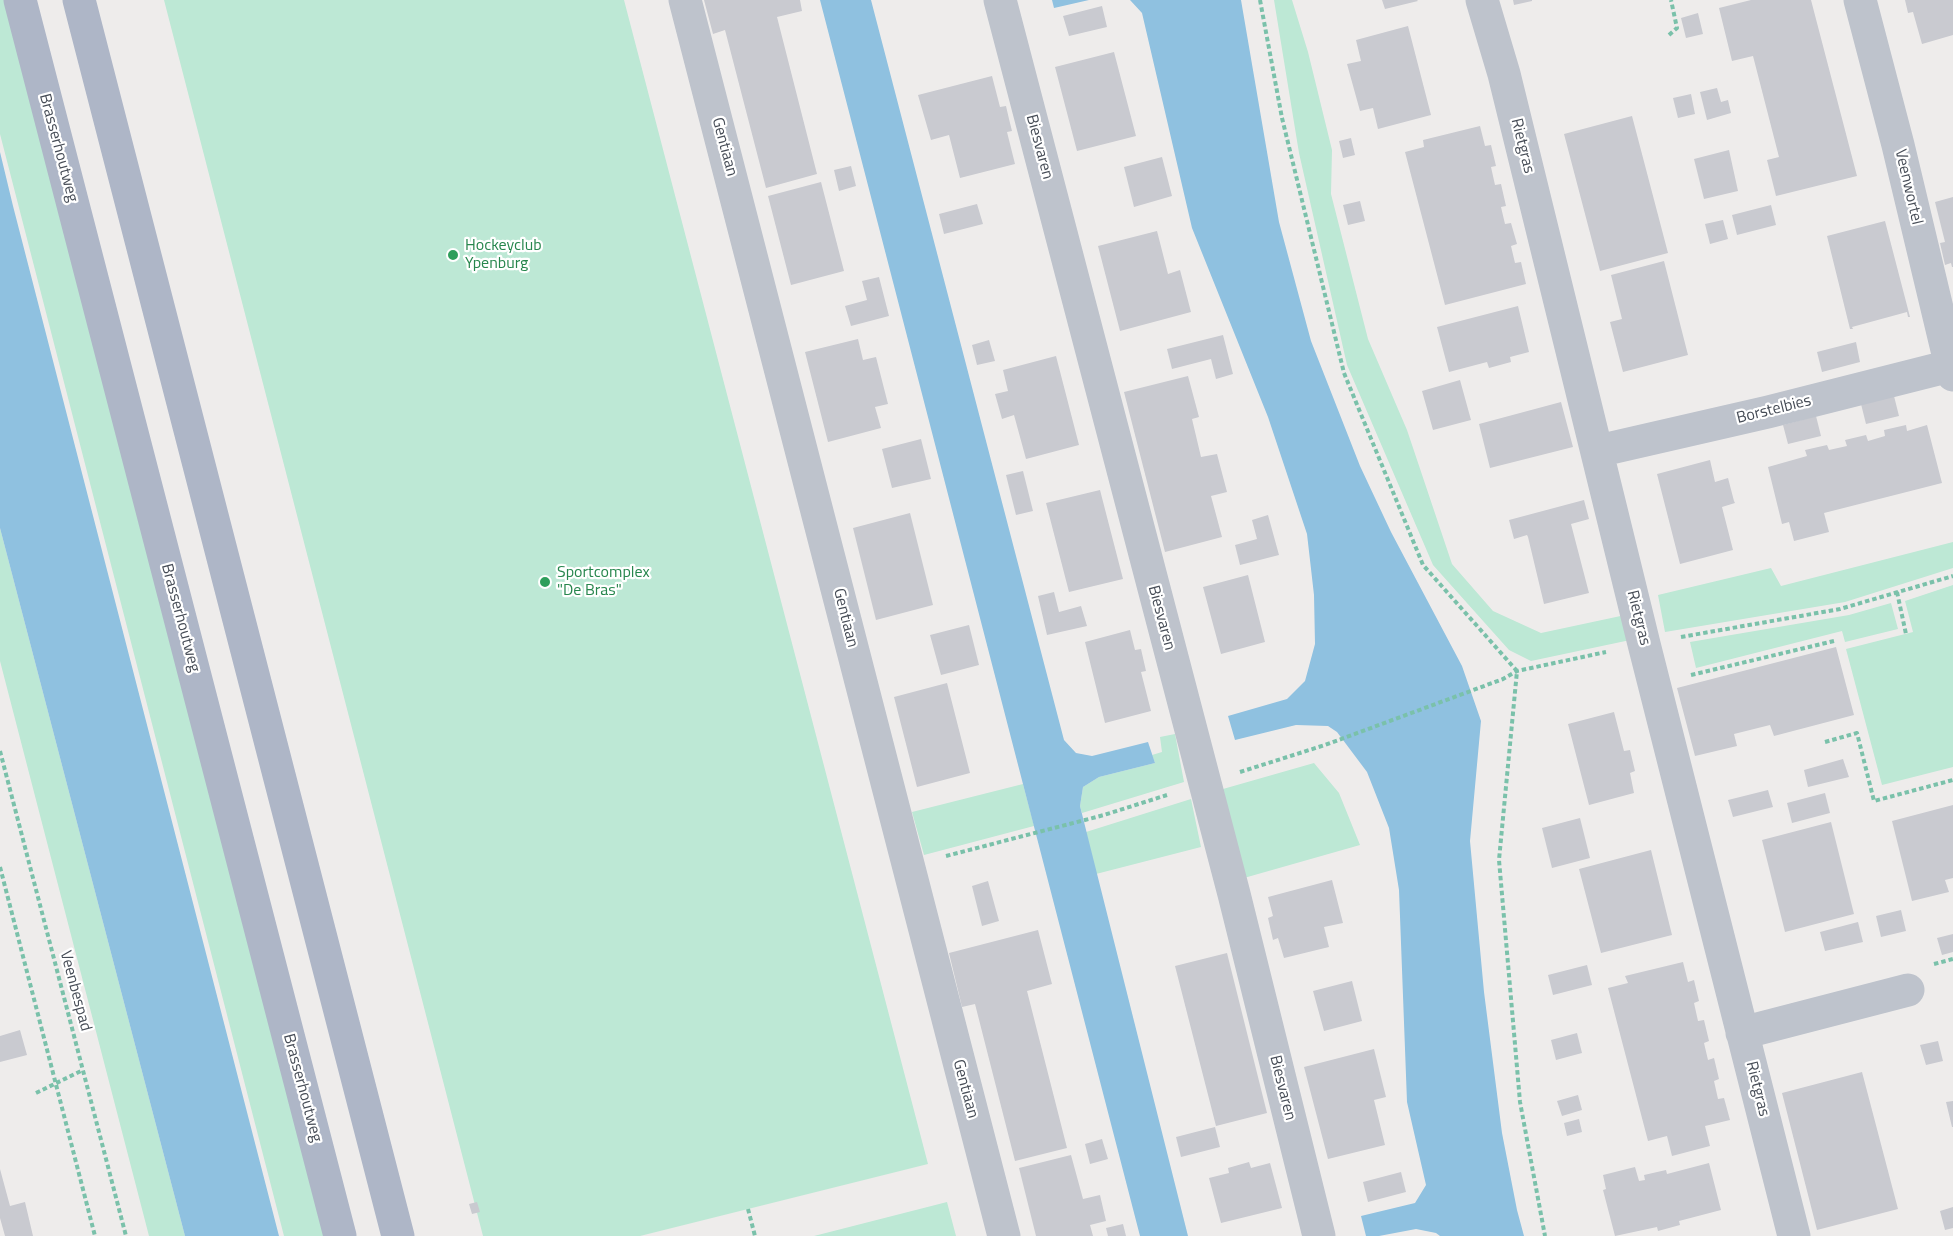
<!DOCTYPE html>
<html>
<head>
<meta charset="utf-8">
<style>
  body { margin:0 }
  canvas { display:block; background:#eeeceb }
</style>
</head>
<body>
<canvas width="1953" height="1236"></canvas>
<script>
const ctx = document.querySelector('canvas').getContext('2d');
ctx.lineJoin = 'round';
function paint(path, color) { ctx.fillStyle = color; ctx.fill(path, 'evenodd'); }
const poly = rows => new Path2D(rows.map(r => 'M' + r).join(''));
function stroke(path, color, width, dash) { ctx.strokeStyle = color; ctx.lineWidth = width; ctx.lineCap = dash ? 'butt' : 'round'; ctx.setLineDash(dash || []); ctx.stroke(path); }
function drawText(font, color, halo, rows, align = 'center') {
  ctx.font = font + ' "Titillium Web",sans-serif'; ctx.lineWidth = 4.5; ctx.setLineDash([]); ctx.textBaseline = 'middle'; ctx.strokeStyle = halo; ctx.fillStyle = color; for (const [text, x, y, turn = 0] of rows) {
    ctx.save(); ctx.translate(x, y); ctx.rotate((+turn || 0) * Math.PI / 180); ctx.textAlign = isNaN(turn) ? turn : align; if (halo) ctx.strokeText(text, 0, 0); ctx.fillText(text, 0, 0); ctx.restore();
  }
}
paint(poly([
  [0,0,9,0,327,1236,284,1236,0,134],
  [164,0,624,0,928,1164,640,1236,483,1236],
  [1274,0,1292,0,1308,52,1332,150,1331,194,1368,339,1407,430,1452,564,1493,611,1541,633,1630,614,1635,639,1531,661,1509,650,1433,565,1347,365,1299,153],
  [0,528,185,1236,149,1236,0,661],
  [1953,542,1953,568,1845,602,1665,632,1658,595,1771,568,1781,586],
  [1953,585,1953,767,1882,785,1846,649,1913,632,1905,601],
  [1891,603,1898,629,1845,642,1842,631,1696,668,1690,642,1849,615],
  [1175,734,1184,782,1082,813,1080,806,1083,787,1099,777,1155,763,1152,755,1162,752,1160,737],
  [1314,763,1339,793,1360,845,1244,878,1223,789],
  [1023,784,1034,826,924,855,912,812],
  [1191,799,1201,847,1096,874,1086,832],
  [947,1202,956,1236,814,1236]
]), '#bde8d5');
paint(poly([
  [820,0,871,0,1064,740,1076,753,1092,756,1148,742,1155,763,1099,777,1083,787,1080,806,1188,1236,1140,1236],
  [1052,0,1089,0,1054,8],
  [1130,0,1241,0,1279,222,1311,341,1360,466,1391,532,1462,666,1481,721,1470,841,1484,992,1502,1133,1517,1210,1524,1236,1440,1236,1436,1233,1416,1229,1379,1236,1366,1236,1361,1216,1415,1203,1426,1185,1407,1102,1399,890,1389,828,1367,772,1337,732,1328,726,1296,725,1235,740,1228,716,1287,699,1305,681,1315,644,1314,595,1307,534,1268,417,1192,228,1142,13],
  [0,152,13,206,279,1236,185,1236,0,528]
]), '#8fc1e0');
paint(poly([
  [704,0,800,0,802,11,777,17,817,174,766,188,725,30,713,34],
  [1382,0,1417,0,1418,1,1385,9],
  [1513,0,1532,0,1532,1,1514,5],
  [1751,0,1811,0,1857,176,1776,196,1767,160,1779,157,1753,56,1732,61,1719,8],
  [1905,0,1953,0,1953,35,1922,44,1913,12,1908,13],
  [1102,6,1107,27,1069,36,1063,16],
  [1698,13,1703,34,1686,38,1681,18],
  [1408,26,1431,115,1378,129,1373,108,1360,111,1347,64,1361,61,1356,40],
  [1114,52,1136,136,1077,151,1055,67],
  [992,76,1000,107,1006,106,1009,119,1012,131,1007,132,1015,164,960,178,949,135,931,140,918,95],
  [1717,88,1721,102,1728,100,1731,113,1707,120,1700,92],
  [1691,94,1695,114,1678,118,1673,98],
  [1632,116,1668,253,1600,271,1564,134],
  [1480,126,1485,146,1491,145,1496,166,1491,167,1495,185,1501,184,1506,206,1501,207,1505,224,1511,223,1517,244,1511,246,1515,263,1521,262,1526,284,1445,305,1405,152,1424,147,1423,140],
  [1351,138,1355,155,1343,158,1339,141],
  [1729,150,1738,191,1704,199,1694,159],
  [1162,157,1172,196,1134,207,1124,167],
  [851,166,856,186,839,191,834,170],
  [821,182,844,271,791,285,768,196],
  [1953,197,1953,267,1952,267,1951,263,1945,265,1940,243,1945,242,1935,202],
  [1360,201,1365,221,1348,225,1343,205],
  [977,204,983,224,944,234,939,214],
  [1771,205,1776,225,1737,235,1732,215],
  [1723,220,1728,239,1710,244,1705,224],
  [1885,221,1910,317,1908,317,1907,312,1852,327,1853,329,1850,329,1827,236],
  [1157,231,1168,274,1180,270,1191,312,1120,331,1098,246],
  [1664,261,1688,355,1623,372,1610,322,1622,319,1611,275],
  [879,277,889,316,851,326,845,306,867,300,862,281],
  [1518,306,1529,352,1510,357,1511,362,1489,368,1487,362,1449,372,1437,327],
  [1223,335,1233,374,1216,379,1211,359,1172,369,1167,349],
  [858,339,863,360,876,357,888,404,875,407,881,428,828,442,805,352],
  [989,340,995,361,977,365,972,345],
  [1856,342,1860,362,1822,372,1817,352],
  [1056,356,1079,445,1026,459,1014,415,1002,419,995,394,1008,391,1003,370],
  [1188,376,1199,417,1192,419,1201,457,1217,454,1227,492,1211,496,1222,537,1165,552,1124,392],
  [1460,380,1471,420,1433,430,1422,391],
  [1894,396,1899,416,1866,424,1861,404],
  [1561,402,1573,447,1490,468,1479,424],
  [1816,416,1821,436,1788,444,1783,425],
  [1906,425,1907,431,1927,425,1942,483,1824,513,1829,532,1794,541,1789,522,1782,524,1768,467,1807,456,1805,450,1827,445,1829,450,1847,446,1845,440,1866,435,1868,441,1885,436,1884,430],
  [921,439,931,479,892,488,882,449],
  [1710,460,1715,482,1728,478,1734,501,1735,503,1722,507,1733,550,1680,564,1657,474],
  [1023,471,1033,511,1016,515,1006,475],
  [1100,490,1123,579,1069,592,1046,503],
  [1584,500,1589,519,1571,524,1589,593,1544,604,1528,537,1527,535,1514,539,1509,520],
  [910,513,933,605,876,620,853,528],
  [1268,515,1279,555,1240,565,1235,545,1257,539,1252,520],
  [1248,575,1265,642,1221,654,1203,587],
  [1054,592,1059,612,1081,606,1087,626,1047,635,1038,596],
  [969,625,979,665,941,675,930,635],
  [1130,630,1135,650,1141,649,1146,671,1141,672,1151,711,1105,723,1085,642],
  [1836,647,1854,715,1774,736,1770,725,1734,734,1737,746,1695,756,1677,688],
  [947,683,970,773,917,787,894,697],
  [1614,712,1624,751,1630,750,1635,771,1630,773,1634,793,1589,805,1568,724],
  [1843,759,1849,777,1808,787,1804,770],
  [1768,790,1773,807,1733,817,1728,800],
  [1825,793,1830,813,1792,823,1787,803],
  [1953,805,1953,878,1945,880,1949,892,1912,901,1892,821],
  [1580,818,1590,858,1552,868,1542,828],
  [1831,822,1854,914,1785,932,1762,840],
  [1651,850,1672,935,1601,953,1579,869],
  [1332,880,1343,923,1324,927,1329,947,1284,958,1278,938,1273,940,1268,918,1273,916,1268,897],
  [988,881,999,921,982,926,972,886],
  [1901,910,1906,931,1881,937,1876,916],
  [1858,922,1863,942,1825,951,1820,932],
  [1038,930,1052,984,1027,991,1067,1148,1015,1161,975,1004,962,1007,949,953],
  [1953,934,1953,952,1942,955,1937,938],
  [1227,953,1267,1113,1216,1126,1175,966],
  [1683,962,1688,982,1694,980,1699,1001,1694,1003,1698,1021,1704,1020,1709,1041,1704,1043,1708,1060,1714,1058,1719,1079,1714,1081,1718,1099,1724,1098,1730,1120,1705,1126,1710,1146,1672,1156,1667,1136,1648,1141,1608,988,1628,983,1625,976],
  [1587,965,1592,985,1553,995,1548,975],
  [1352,981,1362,1021,1324,1031,1313,991],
  [20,1030,27,1055,0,1062,0,1036],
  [1577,1033,1582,1053,1556,1060,1551,1040],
  [1938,1041,1943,1061,1926,1065,1920,1045],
  [1374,1049,1386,1097,1374,1100,1385,1145,1328,1159,1304,1067],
  [1862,1072,1898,1209,1817,1230,1782,1093],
  [1578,1095,1582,1110,1562,1116,1557,1101],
  [1953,1101,1953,1127,1952,1127,1946,1102],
  [1579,1119,1582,1132,1567,1136,1564,1123],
  [1215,1127,1220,1147,1181,1157,1176,1137],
  [1102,1139,1108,1159,1090,1164,1085,1144],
  [1071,1155,1083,1199,1100,1195,1106,1221,1090,1225,1093,1236,1036,1236,1019,1168],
  [1249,1162,1251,1168,1270,1163,1282,1208,1221,1223,1209,1178,1229,1173,1228,1168],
  [1709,1163,1721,1210,1679,1221,1680,1225,1658,1231,1657,1227,1615,1236,1603,1190,1606,1189,1603,1175,1635,1167,1639,1181,1645,1180,1644,1175,1666,1170,1667,1174],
  [0,1169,10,1206,25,1202,33,1236,5,1236,0,1218],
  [1401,1172,1406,1192,1368,1202,1363,1182],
  [477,1202,480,1212,472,1214,469,1204],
  [1953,1207,1953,1228,1945,1230,1940,1211],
  [1123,1224,1126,1236,1108,1236,1106,1228]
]), '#c9cad0');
stroke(poly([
  [1260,0,1282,118,1344,373,1423,565,1517,671,1499,860,1520,1102,1545,1236],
  [1669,35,1677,28,1671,0],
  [1897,592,1906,634],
  [1681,637,1840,609,1953,576],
  [1691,675,1834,641],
  [1825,742,1857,733,1874,801,1953,780],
  [0,751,126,1236],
  [1240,772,1325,745,1503,679,1517,671,1606,652],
  [946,856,1104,815,1167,795],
  [0,867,95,1236],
  [1934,964,1953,959],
  [36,1093,83,1070],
  [748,1209,755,1236]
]), '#7ac1aa', 4, [4.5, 3]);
stroke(poly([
  [685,0,1004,1236],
  [1000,0,1234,894,1319,1236],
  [1482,0,1504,74,1644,644,1794,1236],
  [1860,0,1898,145,1953,375],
  [1598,451,1768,412,1950,366],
  [1742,1033,1908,990]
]), '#bec3cc', 33);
stroke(poly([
  [20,0,340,1236],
  [79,0,398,1236]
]), '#aeb6c7', 33);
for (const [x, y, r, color] of [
  [453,255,6,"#2e9e5b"],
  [545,582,6,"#2e9e5b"]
]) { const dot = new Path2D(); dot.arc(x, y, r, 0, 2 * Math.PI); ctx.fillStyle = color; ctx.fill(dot); stroke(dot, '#fff', 2); }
drawText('16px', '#464c56', '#fff', [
  ["Rietgras",1522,146,76],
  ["Gentiaan",724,147,75],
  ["Biesvaren",1039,147,75],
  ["Brasserhoutweg",58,148,75],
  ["Veenwortel",1908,187,77],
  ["Borstelbies",1774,410,-14],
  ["Brasserhoutweg",180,618,75],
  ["Gentiaan",845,618,76],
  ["Biesvaren",1161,618,75],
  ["Rietgras",1638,618,76],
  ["Veenbespad",75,991,75],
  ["Brasserhoutweg",302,1088,75],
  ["Biesvaren",1282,1088,76],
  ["Gentiaan",965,1089,75],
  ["Rietgras",1757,1089,76]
]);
drawText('16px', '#27864d', '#fff', [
  ["Hockeyclub",465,246],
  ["Ypenburg",465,264],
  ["Sportcomplex",557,573],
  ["\"De Bras\"",557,591]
], 'left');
</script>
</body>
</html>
